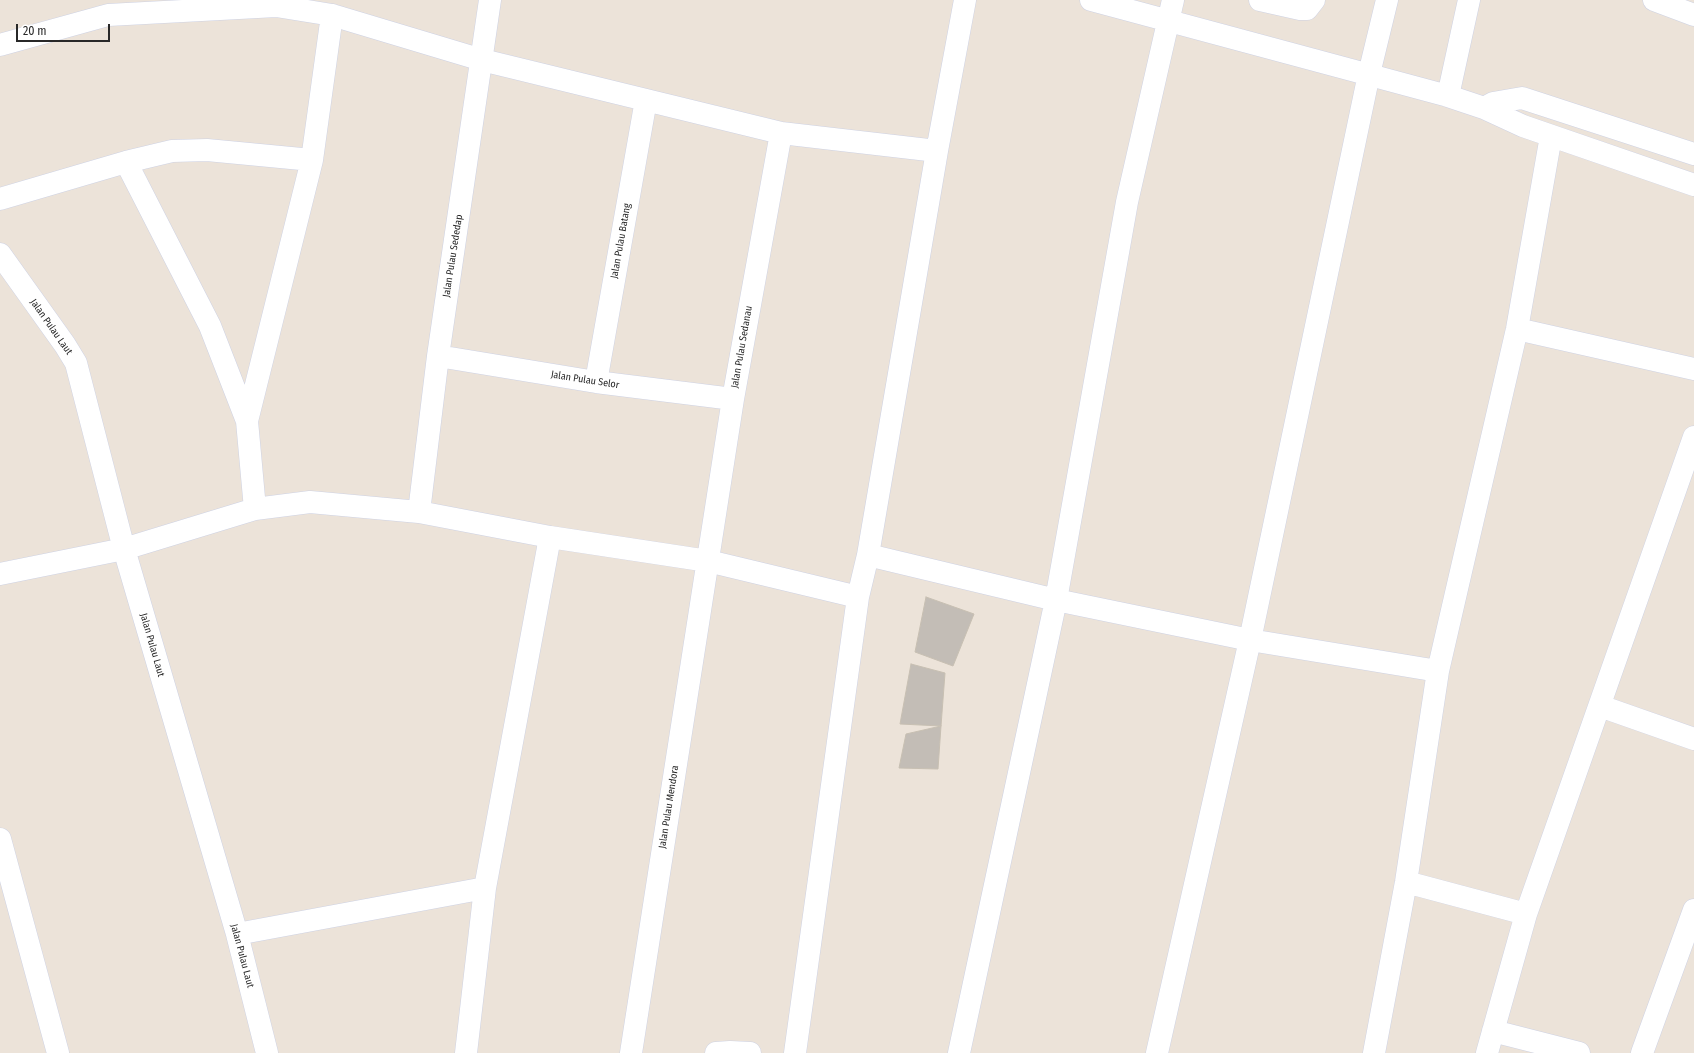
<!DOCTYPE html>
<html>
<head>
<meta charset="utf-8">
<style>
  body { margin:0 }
  #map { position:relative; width:1694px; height:1053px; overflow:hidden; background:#ece3d9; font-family:"Fira Sans Condensed",sans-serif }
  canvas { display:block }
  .scale { position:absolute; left:16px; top:24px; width:94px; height:18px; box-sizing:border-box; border:2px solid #282828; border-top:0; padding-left:5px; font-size:12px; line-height:14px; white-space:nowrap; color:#282828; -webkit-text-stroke:3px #fff; paint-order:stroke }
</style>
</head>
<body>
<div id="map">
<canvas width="1694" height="1053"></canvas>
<div class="scale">20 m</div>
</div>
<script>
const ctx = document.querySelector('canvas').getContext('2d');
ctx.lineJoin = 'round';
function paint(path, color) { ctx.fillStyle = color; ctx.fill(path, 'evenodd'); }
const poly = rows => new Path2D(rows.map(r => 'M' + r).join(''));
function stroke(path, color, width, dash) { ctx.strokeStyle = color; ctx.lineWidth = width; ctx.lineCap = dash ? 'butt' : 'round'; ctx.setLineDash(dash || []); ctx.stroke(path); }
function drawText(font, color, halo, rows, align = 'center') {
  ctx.font = font + ' "Fira Sans Condensed",sans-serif'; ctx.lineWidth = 3; ctx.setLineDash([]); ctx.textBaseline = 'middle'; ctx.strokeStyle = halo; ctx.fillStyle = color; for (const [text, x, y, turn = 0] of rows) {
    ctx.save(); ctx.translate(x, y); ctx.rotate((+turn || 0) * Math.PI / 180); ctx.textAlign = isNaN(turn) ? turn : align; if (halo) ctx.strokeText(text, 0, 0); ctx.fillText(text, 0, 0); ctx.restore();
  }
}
const building = poly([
  [926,597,974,614,953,666,915,652,926,597],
  [911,664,945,673,941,726,900,724,911,664],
  [941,726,938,769,899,768,906,734,941,726]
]);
paint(building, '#c3bdb6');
stroke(building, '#c7bfb2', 1);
const minor = poly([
  [1091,0,1448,96,1484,108,1523,126,1694,185],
  [1260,0,1300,9,1307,9,1314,0],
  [1654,0,1694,15],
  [0,45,108,15,276,6,332,15,482,60,781,133,937,151],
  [1448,96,1469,0],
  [1484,108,1493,103,1522,98,1694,154],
  [126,162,210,326,247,421,255,509],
  [0,199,126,162,172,151,207,150,312,160],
  [0,254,65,345,76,363,124,549,237,934,267,1053],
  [1517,329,1694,369],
  [438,356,596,382,733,399],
  [596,382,646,100],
  [247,421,312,160,332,15],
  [419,512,438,356,490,0],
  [868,555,1056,600,1250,640,1438,671],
  [0,574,124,549,255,509,310,502,419,512,550,537,708,561,858,597],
  [1600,706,1694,739],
  [0,839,58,1053],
  [1406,882,1526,914],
  [237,934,485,888],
  [1493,1031,1579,1053],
  [466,1053,485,888,550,537],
  [631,1053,733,399,781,133],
  [716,1053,730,1052,750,1053],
  [795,1053,858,597,868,555,937,151,965,0],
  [959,1053,1056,600,1127,202,1173,0],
  [1157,1053,1250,640,1369,74,1387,0],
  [1374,1053,1406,882,1438,671,1517,329,1551,136],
  [1487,1053,1526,914,1694,437],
  [1642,1053,1694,910]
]);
stroke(minor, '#ced2e3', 23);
stroke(minor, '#fff', 22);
drawText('10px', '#282828', '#fff', [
  ["Jalan Pulau Batang",621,241,-80],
  ["Jalan Pulau Sededap",453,256,-81],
  ["Jalan Pulau Laut",51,327,55],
  ["Jalan Pulau Sedanau",742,347,-80],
  ["Jalan Pulau Selor",585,380,9],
  ["Jalan Pulau Laut",152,645,74],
  ["Jalan Pulau Mendora",669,807,-81],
  ["Jalan Pulau Laut",242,956,75]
]);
</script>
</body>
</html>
